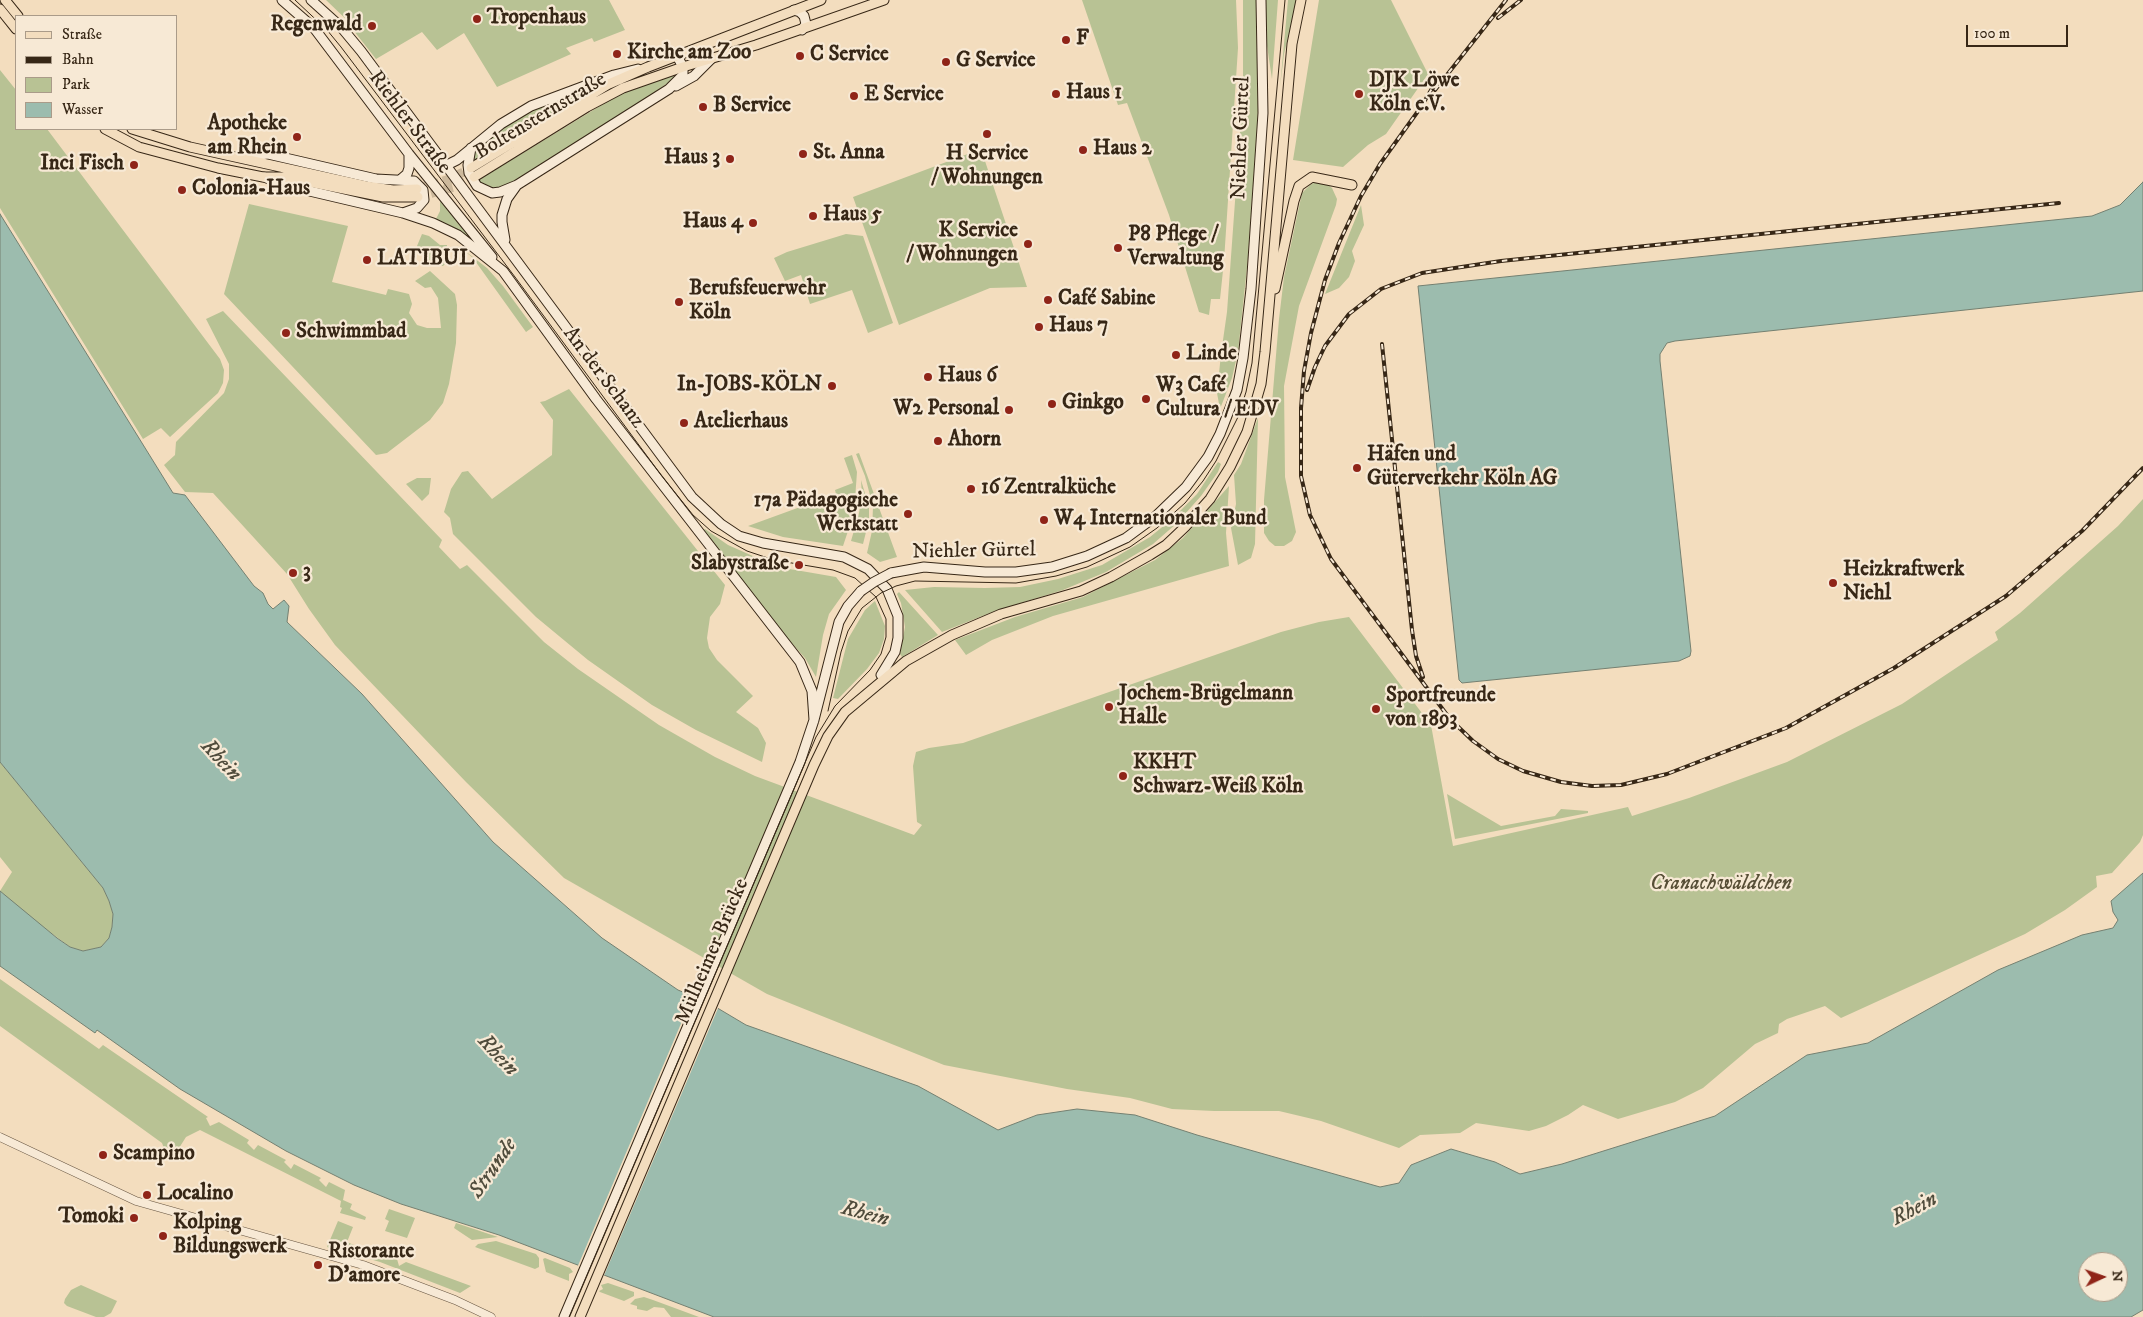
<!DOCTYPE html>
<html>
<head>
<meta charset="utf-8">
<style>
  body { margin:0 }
  #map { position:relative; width:2143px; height:1317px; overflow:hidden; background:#f3ddbe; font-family:"IM FELL DW Pica",serif }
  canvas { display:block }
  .legend { position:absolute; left:15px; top:15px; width:162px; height:115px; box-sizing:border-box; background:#f7e9d5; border:1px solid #aa9b89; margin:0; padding:6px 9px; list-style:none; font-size:15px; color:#372716 }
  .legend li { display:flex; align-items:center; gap:10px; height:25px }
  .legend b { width:25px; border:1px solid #aa9b89 }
  .north { position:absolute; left:2078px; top:1252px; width:50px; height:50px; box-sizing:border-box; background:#f7e9d5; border:1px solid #aa9b89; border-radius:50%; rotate:87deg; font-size:14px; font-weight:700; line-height:20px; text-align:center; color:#372716 }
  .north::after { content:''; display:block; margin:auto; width:18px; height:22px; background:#8f2418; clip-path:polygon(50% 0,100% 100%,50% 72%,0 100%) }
  .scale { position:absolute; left:1966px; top:25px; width:102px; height:22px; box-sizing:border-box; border:2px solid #372716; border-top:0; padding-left:6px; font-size:15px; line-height:18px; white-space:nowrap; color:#372716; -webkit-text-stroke:4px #f7e9d5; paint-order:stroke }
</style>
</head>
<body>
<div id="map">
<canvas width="2143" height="1317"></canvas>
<ul class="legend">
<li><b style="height:6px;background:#f3ddbe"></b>Straße</li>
<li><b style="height:6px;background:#372716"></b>Bahn</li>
<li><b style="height:14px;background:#b8c294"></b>Park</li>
<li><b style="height:14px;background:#9cbcae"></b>Wasser</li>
</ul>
<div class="north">N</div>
<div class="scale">100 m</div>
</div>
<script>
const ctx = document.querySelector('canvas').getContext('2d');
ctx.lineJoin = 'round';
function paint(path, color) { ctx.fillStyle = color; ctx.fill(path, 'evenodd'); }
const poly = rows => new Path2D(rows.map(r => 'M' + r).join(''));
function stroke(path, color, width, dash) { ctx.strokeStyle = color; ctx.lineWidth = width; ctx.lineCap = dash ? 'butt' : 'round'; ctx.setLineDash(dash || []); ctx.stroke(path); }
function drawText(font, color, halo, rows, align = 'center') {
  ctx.font = font + ' "IM FELL DW Pica",serif'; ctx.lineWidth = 4.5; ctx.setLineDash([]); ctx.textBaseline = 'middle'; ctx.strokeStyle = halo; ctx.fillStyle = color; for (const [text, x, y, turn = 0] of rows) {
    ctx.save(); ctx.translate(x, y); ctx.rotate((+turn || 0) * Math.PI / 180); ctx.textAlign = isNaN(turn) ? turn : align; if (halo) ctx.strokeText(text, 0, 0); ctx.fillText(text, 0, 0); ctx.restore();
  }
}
paint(poly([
  [326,0,609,0,625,30,594,42,592,38,566,48,571,54,497,87,464,33,437,50,422,32,376,59,350,26,351,24],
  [1082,0,1236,0,1238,48,1224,261,1220,299,1211,299,1209,315,1199,312,1169,215,1127,103,1118,105],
  [1243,0,1256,0,1258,111,1248,258,1238,352,1232,378,1220,409,1217,393,1221,354,1227,312,1243,91],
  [1265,0,1278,0,1272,79,1266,39],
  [1288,0,1297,0,1284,54,1280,87],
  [1319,0,1391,0,1428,74,1386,134,1368,145,1343,167,1293,160],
  [0,70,16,90,16,129,47,129,220,359,224,370,223,383,218,393,170,437,161,428,143,439,0,208],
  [676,73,675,78,632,108,508,186,488,189,477,181,618,95],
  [604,81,598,87,472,163,473,155,482,144,518,116],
  [981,149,1027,287,990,288,899,325,853,197],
  [1315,182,1327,184,1332,188,1337,199,1336,205,1299,306,1284,386,1285,477,1296,532,1292,541,1284,546,1275,546,1269,541,1264,533,1264,500,1279,319,1284,277,1302,193,1310,185],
  [440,197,476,242,436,219,440,211],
  [249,204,348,226,332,282,386,295,388,289,409,294,412,304,409,313,417,325,427,328,441,328,438,298,431,287,425,288,415,281,430,271,455,294,457,305,456,343,449,384,443,403,430,420,387,453,376,455,224,294],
  [1361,205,1364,225,1352,251,1355,261,1349,277,1339,288,1325,294],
  [422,234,429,236,440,245,447,245,446,263,443,266,438,266,420,254,417,246],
  [846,234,863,236,893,323,868,333,852,290,810,304,801,275,785,281,774,258,787,252],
  [456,244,487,268,503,286,533,327,526,332,473,258],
  [223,311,442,540,439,547,460,569,467,565,544,642,578,669,659,725,715,757,755,776,914,835,922,825,917,822,913,766,916,752,929,748,963,743,1281,632,1319,622,1349,617,1431,725,1453,846,1628,807,1632,816,1689,798,1787,762,1902,704,1998,640,1995,632,2020,613,2118,526,2143,499,2143,835,2140,842,2112,873,2096,876,2097,887,2065,910,2025,934,1841,1018,1825,1006,1787,1019,1779,1024,1778,1033,1755,1044,1703,1088,1675,1102,1618,1119,1583,1105,1568,1115,1546,1126,1529,1131,1476,1123,1460,1133,1420,1135,1399,1148,1321,1121,1279,1111,1214,1111,1172,1109,1130,1098,1067,1089,944,1065,767,994,564,878,466,782,335,645,309,609,287,574,213,493,185,492,164,465,175,455,176,442,224,393,229,379,229,364,206,319],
  [569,389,725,585,720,604,710,617,707,638,709,648,717,660,753,696,736,712,758,728,766,743,762,762,696,730,652,705,588,660,536,617,453,534,450,518,444,512,451,489,462,472,468,471,492,499,552,455,553,420,540,402,545,401],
  [1258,418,1255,544,1251,558,1238,565,1231,528,1236,504,1234,475,1241,464],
  [859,453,897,557,880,562,867,553,872,531,873,507,865,476,856,454],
  [852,455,857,472,854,513,843,546,783,537,748,526,836,494,835,490,853,483,844,458],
  [1218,462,1221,464,1218,472,1201,496,1176,524,1153,544,1106,572,1063,590,995,611,942,632,905,590,934,587,985,588,1020,587,1058,579,1102,565,1150,537,1172,519,1197,494],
  [417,478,431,478,429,494,422,501,406,484],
  [861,480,869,507,869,520,863,544,851,541,859,513,862,496],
  [1229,486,1226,533,1229,566,1053,616,992,640,966,655,955,640,1015,617,1083,597,1155,560,1183,538],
  [705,529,728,545,755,557,754,560,778,567,836,577,846,590,829,614,823,635,816,677,805,658,780,630,702,531],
  [899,592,938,635,902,657,900,654,905,627,901,603,897,594],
  [875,601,885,626,884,639,879,653,867,669,838,699,833,698,848,639,865,610],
  [0,762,103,888,109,901,113,914,112,927,109,938,101,947,83,951,70,947,23,912,0,891,12,872,0,857],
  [1447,794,1501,826,1555,816,1561,809,1588,811,1588,813,1455,839],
  [0,979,99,1049,103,1045,208,1117,206,1118,210,1126,219,1122,249,1140,247,1143,254,1150,258,1145,286,1160,284,1162,291,1169,294,1164,321,1178,319,1180,326,1187,329,1182,345,1190,343,1200,352,1204,350,1209,366,1217,365,1220,340,1213,342,1208,340,1207,341,1201,200,1130,186,1137,174,1156,165,1151,162,1143,0,1026],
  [389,1209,415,1218,407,1238,385,1231,389,1221,385,1219],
  [338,1221,353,1227,347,1242,354,1245,340,1251,327,1247],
  [456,1223,498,1237,472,1240,454,1228],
  [496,1241,536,1254,539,1258,539,1267,535,1269,475,1247,478,1244],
  [362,1247,397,1259,399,1266,406,1262,471,1286,460,1293,380,1262,349,1253],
  [545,1258,570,1268,573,1272,569,1274,569,1281,546,1272,543,1259],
  [608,1283,634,1292,634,1296,624,1301,600,1292,599,1291,603,1289,601,1285],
  [81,1285,117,1301,111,1313,104,1317,96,1317,67,1306,64,1303,65,1299,71,1290],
  [644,1297,653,1300,699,1317,671,1317,664,1308,654,1307,647,1311,637,1309,637,1306,630,1304,635,1299]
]), '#b8c294');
const water = poly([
  [2143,182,2143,291,1675,341,1667,343,1660,354,1660,361,1691,651,1690,656,1679,661,1462,683,1459,680,1418,286,2092,216,2120,205,2143,182],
  [0,214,173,493,185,495,254,586,263,593,268,604,273,609,284,600,289,606,287,622,362,694,493,842,602,938,678,990,709,1003,746,1025,918,1086,998,1130,1037,1115,1077,1109,1135,1115,1197,1135,1380,1187,1399,1183,1411,1165,1451,1149,1495,1162,1520,1174,1562,1164,1715,1116,1807,1055,1868,1043,1998,970,2082,935,2113,928,2118,920,2113,912,2111,901,2143,873,2143,1310,2131,1317,714,1317,499,1235,401,1204,354,1185,286,1151,180,1089,97,1030,95,1033,0,966,0,891,57,938,70,947,83,951,101,947,109,938,112,927,113,914,109,901,103,888,0,762,0,214],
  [2088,1262,2118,1262,2118,1292,2088,1292,2088,1262]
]);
paint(water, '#9cbcae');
stroke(water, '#748071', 1);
paint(poly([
  [694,993,719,1006,603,1278,577,1268]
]), '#f3ddbe');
stroke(poly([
  [417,189,450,179,471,168],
  [418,197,454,187,474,177]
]), '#cdb99c', 9, [9, 4.5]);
const tertiary = poly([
  [0,1137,136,1201,363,1265,455,1300,491,1317]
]);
const secondary = poly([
  [282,0,314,28,409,154,492,257],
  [311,0,341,27,361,51,692,497,721,524,739,536,763,543,844,557,868,569,887,589,898,616,898,638,895,652,881,675],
  [794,10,800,12,804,16,806,24,802,30],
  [676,86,694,76,711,59],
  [471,148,468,165,469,173,477,186,492,193,500,192,517,185,669,89,683,75,683,67,677,56],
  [241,157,268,154,376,179,414,181,423,190,424,200,417,208,403,213],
  [447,165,457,160,501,124,531,106,614,75,638,69],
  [264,177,284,185,403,213,433,223,458,235,503,271,596,399,800,662,812,691,814,720],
  [400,180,407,174,409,168,409,154],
  [505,240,502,222,502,215,507,199,517,185],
  [891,573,924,567,985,572,1016,572,1052,567,1087,556,1126,538,1156,516,1186,487,1208,457,1220,434,1237,390,1243,358,1251,289,1263,113,1261,0],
  [564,1317,800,762,814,720,839,622,848,606,861,591]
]);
const primary = poly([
  [5,0,18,16],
  [0,9,16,29],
  [105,129,139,147,218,168,263,177,285,177,383,197,418,197],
  [132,129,190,147,366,186,393,190,417,189],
  [471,168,609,84,648,67,821,0],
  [474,177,587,107,623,88,683,67,756,45,884,0],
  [1275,289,1294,201,1299,186,1312,177,1352,185],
  [580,1317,814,765,828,736,845,712,906,661,952,635,1001,614,1081,591,1111,577,1150,555,1166,545,1185,527,1210,499,1230,467,1247,432,1261,384,1265,352,1292,44,1301,0]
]);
stroke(tertiary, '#665440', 9);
stroke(secondary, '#372716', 11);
stroke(primary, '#372716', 11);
stroke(tertiary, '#f7e9d5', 8);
stroke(secondary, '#f7e9d5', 9);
stroke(primary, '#f3ddbe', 9);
stroke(poly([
  [295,0,327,30,341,47,515,277,661,475,693,515,711,531,747,551,774,560,833,570,855,578,876,597,886,619,886,637,881,654,870,670,835,706,816,737,569,1317],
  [828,711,841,652,848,631,862,608,881,593,896,586,915,581,1016,583,1056,576,1087,567,1130,547,1157,528,1185,503,1203,481,1216,461,1238,417,1246,392,1252,363,1285,0]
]), '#372716', 1);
const rail = poly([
  [1498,18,1521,0],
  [1437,80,1421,107,1380,164,1361,196,1339,243,1325,280,1311,333,1304,371,1301,408,1301,476,1310,515,1331,559,1450,719,1473,741,1498,759,1523,771,1561,782,1592,786,1621,785,1667,774,1786,728,1894,668,2006,596,2082,531,2143,468],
  [1435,90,1506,0],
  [1382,344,1412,630,1416,656,1423,677],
  [1307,390,1315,367,1325,346,1349,314,1381,289,1422,273,1501,261,2059,203]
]);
stroke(rail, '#372716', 4);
stroke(rail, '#f7e9d5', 2, [5.5]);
const secondaryBridge = poly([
  [861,591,874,582,891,573]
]);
stroke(secondaryBridge, '#372716', 11, []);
stroke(secondaryBridge, '#f7e9d5', 9);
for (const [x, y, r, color] of [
  [477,19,5,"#8f2418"],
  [372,26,5,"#8f2418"],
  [1066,40,5,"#8f2418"],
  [617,54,5,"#8f2418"],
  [800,56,5,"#8f2418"],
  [946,62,5,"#8f2418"],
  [1056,94,5,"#8f2418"],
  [1359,94,5,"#8f2418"],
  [854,96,5,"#8f2418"],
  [703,107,5,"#8f2418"],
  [987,134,5,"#8f2418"],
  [297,137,5,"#8f2418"],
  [1083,150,5,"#8f2418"],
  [803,154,5,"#8f2418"],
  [730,159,5,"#8f2418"],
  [134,165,5,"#8f2418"],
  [182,190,5,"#8f2418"],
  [813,216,5,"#8f2418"],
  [753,223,5,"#8f2418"],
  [1028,244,5,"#8f2418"],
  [1118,248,5,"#8f2418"],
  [367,260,5,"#8f2418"],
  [1048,300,5,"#8f2418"],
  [679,302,5,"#8f2418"],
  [1039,327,5,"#8f2418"],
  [286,333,5,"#8f2418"],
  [1176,355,5,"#8f2418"],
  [928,377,5,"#8f2418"],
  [832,386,5,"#8f2418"],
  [1146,399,5,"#8f2418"],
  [1052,404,5,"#8f2418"],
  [1009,410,5,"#8f2418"],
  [684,423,5,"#8f2418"],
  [938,441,5,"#8f2418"],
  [1357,468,5,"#8f2418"],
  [971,489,5,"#8f2418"],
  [908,514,5,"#8f2418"],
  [1044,520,5,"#8f2418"],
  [799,565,5,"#8f2418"],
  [293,573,5,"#8f2418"],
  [1833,583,5,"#8f2418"],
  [1109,707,5,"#8f2418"],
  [1376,709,5,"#8f2418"],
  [1123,776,5,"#8f2418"],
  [103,1155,5,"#8f2418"],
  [147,1195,5,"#8f2418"],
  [134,1218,5,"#8f2418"],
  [163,1236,5,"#8f2418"],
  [318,1265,5,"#8f2418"]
]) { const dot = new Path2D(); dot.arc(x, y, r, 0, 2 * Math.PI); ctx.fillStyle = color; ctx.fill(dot); stroke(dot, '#f7e9d5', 2); }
drawText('bold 21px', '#372716', '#f7e9d5', [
  ["Tropenhaus",487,19],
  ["Regenwald",362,26,"right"],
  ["F",1076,40],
  ["Kirche am Zoo",627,54],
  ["C Service",810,56],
  ["G Service",956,62],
  ["DJK Löwe",1369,82],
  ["Köln e.V.",1369,106],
  ["Haus 1",1066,94],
  ["E Service",864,96],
  ["B Service",713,107],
  ["Apotheke",287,125,"right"],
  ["am Rhein",287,149,"right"],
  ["Haus 2",1093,150],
  ["St. Anna",813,154],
  ["H Service",987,155,"center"],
  ["/ Wohnungen",987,179,"center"],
  ["Haus 3",720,159,"right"],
  ["Inci Fisch",124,165,"right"],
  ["Colonia-Haus",192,190],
  ["Haus 5",823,216],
  ["Haus 4",743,223,"right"],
  ["K Service",1018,232,"right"],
  ["/ Wohnungen",1018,256,"right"],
  ["P8 Pflege /",1128,236],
  ["Verwaltung",1128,260],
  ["LATIBUL",377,260],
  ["Berufsfeuerwehr",689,290],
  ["Köln",689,314],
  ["Café Sabine",1058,300],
  ["Haus 7",1049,327],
  ["Schwimmbad",296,333],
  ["Linde",1186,355],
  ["Haus 6",938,377],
  ["In-JOBS-KÖLN",822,386,"right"],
  ["W3 Café",1156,387],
  ["Cultura / EDV",1156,411],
  ["Ginkgo",1062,404],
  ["W2 Personal",999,410,"right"],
  ["Atelierhaus",694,423],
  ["Ahorn",948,441],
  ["Häfen und",1367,456],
  ["Güterverkehr Köln AG",1367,480],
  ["16 Zentralküche",981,489],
  ["17a Pädagogische",898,502,"right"],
  ["Werkstatt",898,526,"right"],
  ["W4 Internationaler Bund",1054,520],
  ["Slabystraße",789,565,"right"],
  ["Heizkraftwerk",1843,571],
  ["Niehl",1843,595],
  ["3",303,573],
  ["Jochem-Brügelmann",1119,695],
  ["Halle",1119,719],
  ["Sportfreunde",1386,697],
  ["von 1893",1386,721],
  ["KKHT",1133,764],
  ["Schwarz-Weiß Köln",1133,788],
  ["Scampino",113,1155],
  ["Localino",157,1195],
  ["Tomoki",124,1218,"right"],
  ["Kolping",173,1224],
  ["Bildungswerk",173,1248],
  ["Ristorante",328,1253],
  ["D'amore",328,1277]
], 'left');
drawText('21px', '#372716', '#f7e9d5', [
  ["Boltensternstraße",541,117,-31],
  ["Riehler Straße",409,123,53],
  ["Niehler Gürtel",1242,138,-88],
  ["An der Schanz",603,378,53],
  ["Niehler Gürtel",974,552,-1],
  ["Mülheimer Brücke",713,952,-67]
]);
drawText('italic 21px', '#574e36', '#f7e9d5', [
  ["Cranachwäldchen",1721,885]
]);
drawText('italic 22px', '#504c3c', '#f7e9d5', [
  ["Rhein",220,761,47],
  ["Rhein",497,1056,47],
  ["Strunde",494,1169,-56],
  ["Rhein",1915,1210,-28],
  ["Rhein",865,1215,15]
]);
</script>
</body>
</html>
